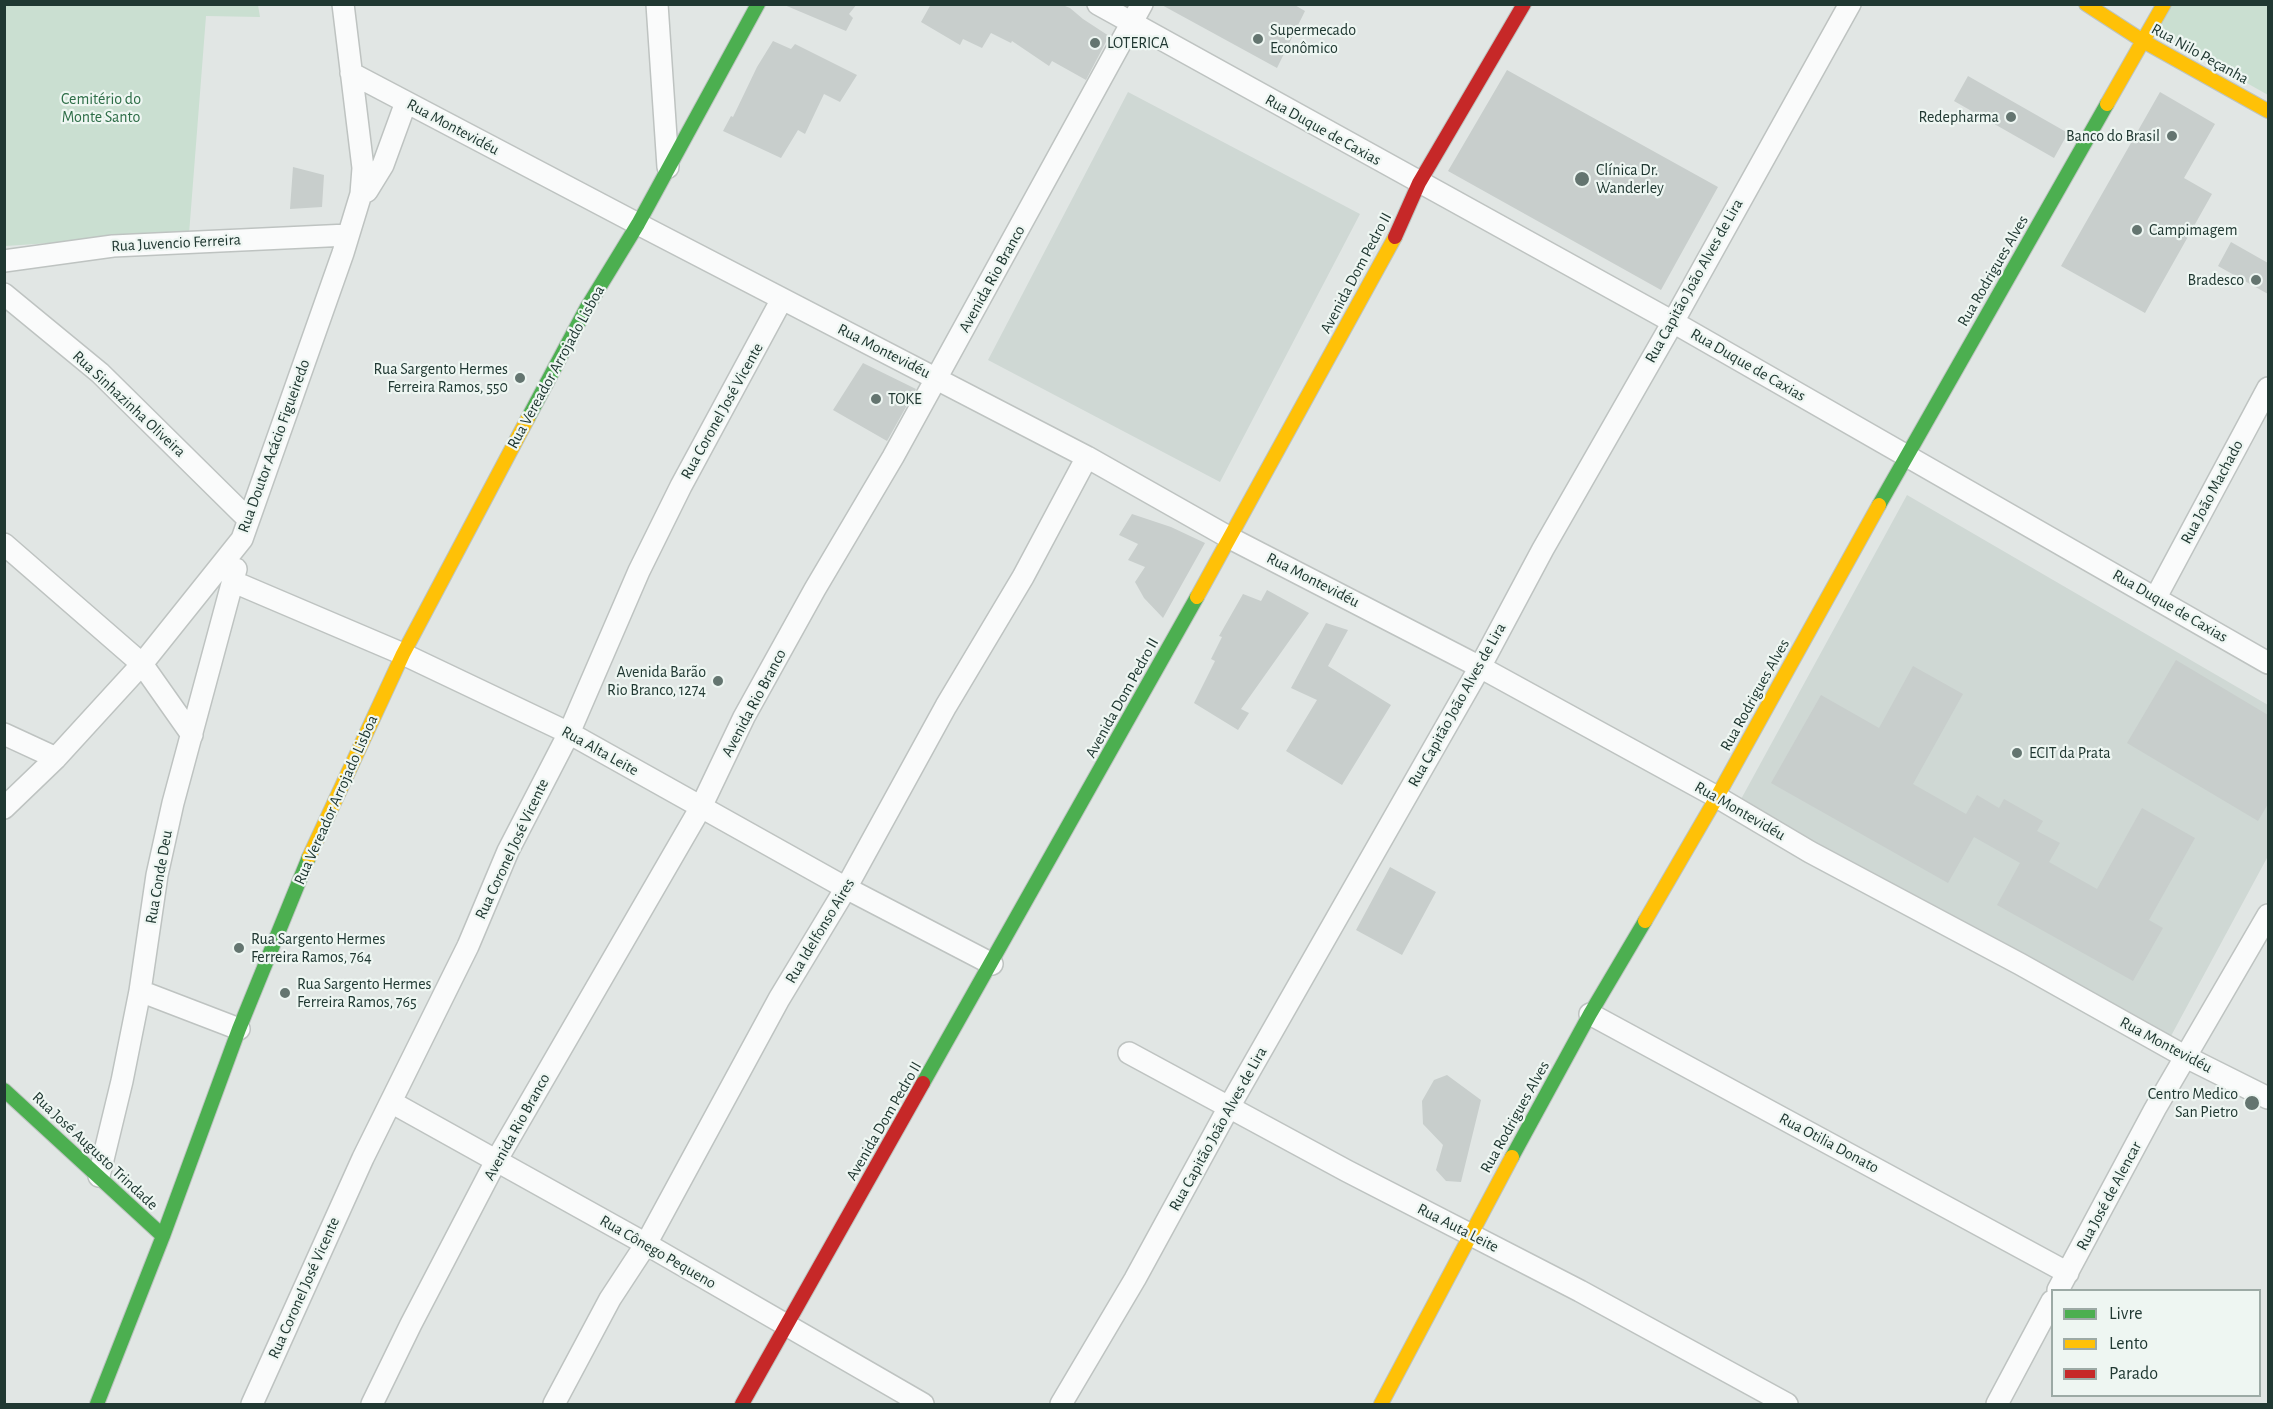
<!DOCTYPE html>
<html>
<head>
<meta charset="utf-8">
<style>
  body { margin:0 }
  #map { position:relative; width:2273px; height:1409px; overflow:hidden; background:#e1e6e4; font-family:"Alegreya Sans",sans-serif }
  canvas { display:block }
  .frame { position:absolute; inset:0; border:6px solid #203832; pointer-events:none }
  .legend { position:absolute; left:2051px; top:1289px; width:210px; height:108px; box-sizing:border-box; background:#eef6f2; border:2px solid #9caaa5; margin:0; padding:8px 10px; list-style:none; font-size:18px; color:#203832 }
  .legend li { display:flex; align-items:center; gap:12px; height:30px }
  .legend b { width:30px; border:2px solid #9caaa5 }
</style>
</head>
<body>
<div id="map">
<canvas width="2273" height="1409"></canvas>
<div class="frame"></div>
<ul class="legend">
<li><b style="height:8px;background:#4caf50"></b>Livre</li>
<li><b style="height:8px;background:#ffc107"></b>Lento</li>
<li><b style="height:8px;background:#c62828"></b>Parado</li>
</ul>
</div>
<script>
const ctx = document.querySelector('canvas').getContext('2d');
ctx.lineJoin = 'round';
function paint(path, color) { ctx.fillStyle = color; ctx.fill(path, 'evenodd'); }
const poly = rows => new Path2D(rows.map(r => 'M' + r).join(''));
function stroke(path, color, width, dash) { ctx.strokeStyle = color; ctx.lineWidth = width; ctx.lineCap = dash ? 'butt' : 'round'; ctx.setLineDash(dash || []); ctx.stroke(path); }
function drawText(font, color, halo, rows, align = 'center') {
  ctx.font = font + ' "Alegreya Sans",sans-serif'; ctx.lineWidth = 4.5; ctx.setLineDash([]); ctx.textBaseline = 'middle'; ctx.strokeStyle = halo; ctx.fillStyle = color; for (const [text, x, y, turn = 0] of rows) {
    ctx.save(); ctx.translate(x, y); ctx.rotate((+turn || 0) * Math.PI / 180); ctx.textAlign = isNaN(turn) ? turn : align; if (halo) ctx.strokeText(text, 0, 0); ctx.fillText(text, 0, 0); ctx.restore();
  }
}
paint(poly([
  [1128,92,1360,214,1220,482,988,360],
  [1907,495,2268,705,2268,856,2171,1036,1740,801]
]), '#cfd8d4');
paint(poly([
  [5,5,258,5,260,17,206,16,189,234,5,246],
  [2171,5,2268,5,2268,95,2155,31]
]), '#cadfd1');
paint(poly([
  [782,4,857,4,849,14,853,18,846,31],
  [931,4,1060,4,1070,8,1083,19,1109,36,1086,80,1052,61,1049,66,1012,41,1011,43,991,33,982,48,963,39,960,45,921,22],
  [1160,4,1293,4,1305,11,1277,68],
  [773,41,791,49,795,44,857,75,840,102,824,94,805,134,798,130,781,158,723,131,731,116,733,117,757,67],
  [1507,70,1718,187,1661,290,1448,171],
  [1968,76,2068,133,2054,158,1954,101],
  [2160,92,2215,124,2184,178,2212,194,2145,313,2061,266],
  [293,167,324,175,322,207,290,209],
  [2231,242,2268,263,2268,294,2218,266],
  [863,363,916,389,887,441,833,410],
  [1132,514,1171,527,1205,543,1163,618,1144,598,1135,582,1145,567,1128,560,1138,544,1119,535],
  [1267,590,1309,613,1241,709,1249,713,1238,730,1194,703,1215,661,1211,659,1222,637,1219,636,1243,594,1261,601],
  [1326,623,1348,630,1328,666,1391,705,1342,785,1286,751,1317,700,1291,688],
  [2176,660,2268,715,2268,804,2258,821,2127,743],
  [1913,666,1963,694,1913,784,1966,814,1977,795,1999,808,2004,799,2043,821,2037,831,2060,843,2049,862,2097,889,2142,808,2195,838,2149,920,2163,928,2133,981,1997,905,2020,863,1974,837,1948,883,1771,783,1821,695,1879,728],
  [1390,867,1436,892,1402,955,1356,930],
  [1447,1075,1481,1100,1461,1182,1446,1181,1436,1170,1443,1145,1423,1124,1422,1101,1434,1080]
]), '#c8cecc');
const street = poly([
  [657,4,668,167],
  [1098,4,1673,322,2268,663],
  [351,73,638,224,1087,457,1230,538,1480,667,1717,797,1810,852,2020,964,2186,1057,2268,1098],
  [361,194,367,191,383,165,406,102],
  [4,261,113,246,348,235],
  [4,294,100,373,248,519],
  [4,544,142,664,192,735],
  [234,582,403,654,569,733,846,888,992,964],
  [2156,597,2268,388],
  [4,734,56,758],
  [4,808,56,758,142,664,242,539,343,253,361,194,363,168,343,4],
  [140,991,239,1029],
  [1590,1014,2068,1273],
  [1129,1053,1347,1171,1580,1291,1787,1404],
  [391,1102,646,1244,923,1404],
  [99,1176,122,1081,140,991,157,875,173,803,236,569],
  [2058,1290,2155,1109,2268,915],
  [252,1404,363,1158,468,946,508,851,569,733,639,571,681,486,782,299],
  [372,1404,411,1324,496,1161,701,807,744,717,815,589,893,457,1142,4],
  [554,1404,610,1299,646,1244,779,999,846,888,946,706,1023,577,1087,457],
  [1061,1404,1135,1279,1229,1107,1480,667,1543,549,1673,322,1850,4],
  [1997,1404,2052,1301]
]);
const fast = poly([
  [528,418,586,309,638,224,758,4],
  [1879,505,2107,104],
  [923,1083,1197,597],
  [4,1090,163,1236],
  [1512,1157,1590,1014,1645,921],
  [97,1404,163,1236,239,1029,309,857]
]);
const slow = poly([
  [2086,4,2143,41,2268,111],
  [2107,104,2164,4],
  [1197,597,1395,237],
  [309,857,403,654,528,418],
  [1645,921,1717,797,1879,505],
  [1381,1404,1512,1157]
]);
const jam = poly([
  [1395,237,1419,183,1524,4],
  [742,1404,923,1083]
]);
stroke(street, '#bec3c1', 24);
stroke(fast, '#bdc4c1', 16);
stroke(slow, '#bdc4c1', 16);
stroke(jam, '#bdc4c1', 16);
stroke(street, '#fafbfb', 21);
stroke(fast, '#4caf50', 14);
stroke(slow, '#ffc107', 14);
stroke(jam, '#c62828', 14);
for (const [x, y, r, color] of [
  [1258,39,6,"#647570"],
  [1095,43,6,"#647570"],
  [2011,117,6,"#647570"],
  [2172,136,6,"#647570"],
  [1582,179,8,"#647570"],
  [2137,230,6,"#647570"],
  [2256,280,6,"#647570"],
  [520,378,6,"#647570"],
  [876,399,6,"#647570"],
  [718,681,6,"#647570"],
  [2017,753,6,"#647570"],
  [239,948,6,"#647570"],
  [285,993,6,"#647570"],
  [2252,1103,8,"#647570"]
]) { const dot = new Path2D(); dot.arc(x, y, r, 0, 2 * Math.PI); ctx.fillStyle = color; ctx.fill(dot); stroke(dot, '#eef6f2', 2); }
drawText('16px', '#203832', '#eef6f2', [
  ["Supermecado",1270,30],
  ["Econômico",1270,48],
  ["LOTERICA",1107,43],
  ["Redepharma",1999,117,"right"],
  ["Banco do Brasil",2160,136,"right"],
  ["Clínica Dr.",1596,170],
  ["Wanderley",1596,188],
  ["Campimagem",2149,230],
  ["Bradesco",2244,280,"right"],
  ["Rua Sargento Hermes",508,369,"right"],
  ["Ferreira Ramos, 550",508,387,"right"],
  ["TOKE",888,399],
  ["Avenida Barão",706,672,"right"],
  ["Rio Branco, 1274",706,690,"right"],
  ["ECIT da Prata",2029,753],
  ["Rua Sargento Hermes",251,939],
  ["Ferreira Ramos, 764",251,957],
  ["Rua Sargento Hermes",297,984],
  ["Ferreira Ramos, 765",297,1002],
  ["Centro Medico",2238,1094,"right"],
  ["San Pietro",2238,1112,"right"]
], 'left');
drawText('16px', '#203832', '#eef6f2', [
  ["Rua Nilo Peçanha",2200,54,29],
  ["Rua Montevidéu",453,127,28],
  ["Rua Duque de Caxias",1323,130,29],
  ["Rua Juvencio Ferreira",176,243,-3],
  ["Rua Rodrigues Alves",1993,271,-60],
  ["Avenida Dom Pedro II",1356,273,-62],
  ["Avenida Rio Branco",992,279,-61],
  ["Rua Capitão João Alves de Lira",1694,281,-61],
  ["Rua Montevidéu",884,351,27],
  ["Rua Duque de Caxias",1748,365,30],
  ["Rua Vereador Arrojado Lisboa",556,367,-61],
  ["Rua Sinhazinha Oliveira",129,404,43],
  ["Rua Coronel José Vicente",722,411,-61],
  ["Rua Doutor Acácio Figueiredo",274,446,-70],
  ["Rua João Machado",2212,492,-62],
  ["Rua Montevidéu",1313,580,27],
  ["Rua Duque de Caxias",2170,606,30],
  ["Rua Rodrigues Alves",1755,695,-61],
  ["Avenida Dom Pedro II",1122,698,-61],
  ["Avenida Rio Branco",754,703,-62],
  ["Rua Capitão João Alves de Lira",1457,705,-61],
  ["Rua Alta Leite",600,751,29],
  ["Rua Vereador Arrojado Lisboa",336,800,-66],
  ["Rua Montevidéu",1740,811,30],
  ["Rua Coronel José Vicente",512,849,-65],
  ["Rua Conde Deu",159,877,-80],
  ["Rua Idelfonso Aires",820,931,-59],
  ["Rua Montevidéu",2166,1045,28],
  ["Rua Rodrigues Alves",1515,1117,-61],
  ["Avenida Dom Pedro II",884,1121,-60],
  ["Avenida Rio Branco",517,1127,-61],
  ["Rua Capitão João Alves de Lira",1218,1129,-61],
  ["Rua Otilia Donato",1829,1143,28],
  ["Rua José Augusto Trindade",95,1151,43],
  ["Rua José de Alencar",2109,1196,-62],
  ["Rua Auta Leite",1458,1228,27],
  ["Rua Cônego Pequeno",658,1252,30],
  ["Rua Coronel José Vicente",304,1288,-66]
]);
drawText('16px', '#2d6d47', '#eef6f2', [
  ["Cemitério do",101,99],
  ["Monte Santo",101,117]
]);
</script>
</body>
</html>
